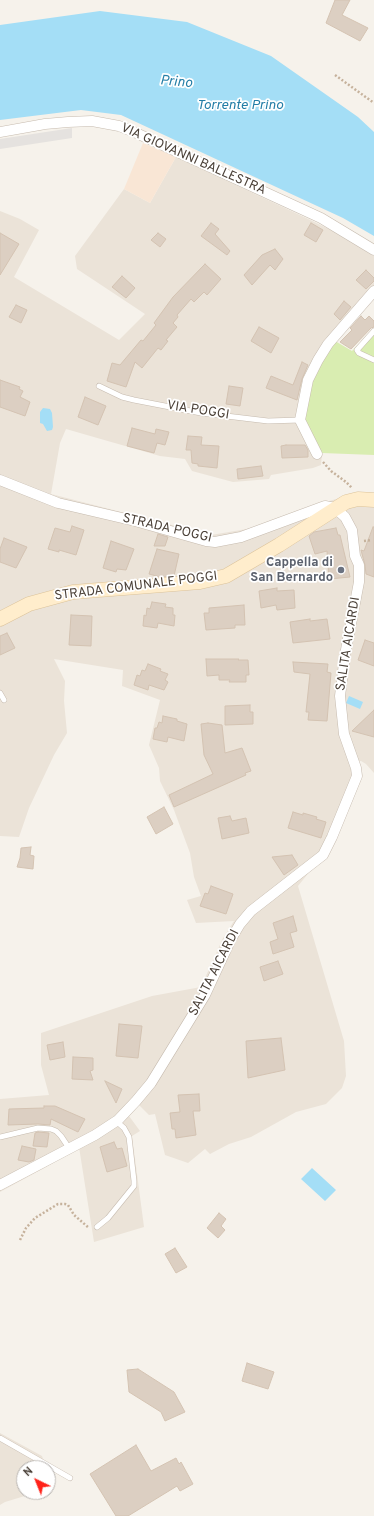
<!DOCTYPE html>
<html>
<head>
<meta charset="utf-8">
<style>
  body { margin:0 }
  #map { position:relative; width:374px; height:1516px; overflow:hidden; background:#f6f2eb; font-family:Overpass,sans-serif }
  canvas { display:block }
  .north { position:absolute; left:16px; top:1460px; width:40px; height:40px; box-sizing:border-box; background:#fff; border:1px solid #b7b3af; border-radius:50%; rotate:317deg; font-size:11px; font-weight:700; line-height:16px; text-align:center; color:#4b4138 }
  .north::after { content:''; display:block; margin:auto; width:14px; height:18px; background:#ff2219; clip-path:polygon(50% 0,100% 100%,50% 72%,0 100%) }
</style>
</head>
<body>
<div id="map">
<canvas width="374" height="1516"></canvas>
<div class="north">N</div>
</div>
<script>
const ctx = document.querySelector('canvas').getContext('2d');
ctx.lineJoin = 'round';
function paint(path, color) { ctx.fillStyle = color; ctx.fill(path, 'evenodd'); }
const poly = rows => new Path2D(rows.map(r => 'M' + r).join(''));
function stroke(path, color, width, dash) { ctx.strokeStyle = color; ctx.lineWidth = width; ctx.lineCap = dash ? 'butt' : 'round'; ctx.setLineDash(dash || []); ctx.stroke(path); }
function drawText(font, color, halo, rows, align = 'center') {
  ctx.font = font + ' Overpass,sans-serif'; ctx.lineWidth = 3.5; ctx.setLineDash([]); ctx.textBaseline = 'middle'; ctx.strokeStyle = halo; ctx.fillStyle = color; for (const [text, x, y, turn = 0] of rows) {
    ctx.save(); ctx.translate(x, y); ctx.rotate((+turn || 0) * Math.PI / 180); ctx.textAlign = isNaN(turn) ? turn : align; if (halo) ctx.strokeText(text, 0, 0); ctx.fillText(text, 0, 0); ctx.restore();
  }
}
paint(poly([
  [176,157,304,217,339,234,374,256,374,299,336,341,317,446,322,453,321,465,313,468,271,475,269,479,233,482,192,471,185,459,160,456,66,429,60,443,51,494,211,535,253,528,329,501,351,495,374,497,374,773,366,764,361,761,358,761,361,772,311,870,298,886,344,1041,346,1076,342,1088,326,1104,296,1112,251,1137,229,1144,210,1154,205,1149,188,1163,165,1155,155,1114,149,1115,139,1105,129,1116,140,1131,132,1136,144,1227,94,1242,79,1147,48,1166,0,1192,0,1099,49,1095,41,1065,41,1033,152,996,201,987,223,938,234,921,196,923,187,900,201,896,194,877,190,853,174,810,160,781,159,768,149,745,160,700,122,686,123,670,54,659,65,681,64,701,67,733,54,755,29,808,19,837,0,836,0,211,20,219,39,230,14,277,119,340,145,314,77,269,75,256,124,189,150,203],
  [0,1433,42,1456,46,1468,24,1468,24,1492,38,1492,5,1502,0,1505]
]), '#ebe3d8');
paint(poly([
  [143,143,176,157,150,203,124,189]
]), '#f9e6d5');
paint(poly([
  [374,328,374,455,322,453,317,446,303,418,308,390,321,361,335,341,352,351]
]), '#d9edb1');
paint(poly([
  [72,128,72,138,0,149,0,139]
]), '#e5e2df');
paint(poly([
  [100,11,187,22,271,56,358,117,374,132,374,236,343,218,121,115,81,110,0,120,0,25],
  [43,408,50,409,52,413,53,427,52,430,47,431,43,424,40,423,40,412],
  [349,696,363,702,360,709,346,703],
  [312,1168,336,1190,325,1201,301,1179]
]), '#a4def6');
const building = poly([
  [335,0,350,0,342,15,368,28,360,41,326,23,335,0],
  [211,223,219,229,215,234,230,251,227,255,201,236,211,223],
  [311,223,323,230,316,242,304,235,311,223],
  [0,233,19,244,0,275,0,233],
  [158,233,166,239,160,247,151,240,158,233],
  [275,249,283,259,275,270,270,265,252,285,244,275,262,255,275,249],
  [205,264,221,279,207,295,204,292,194,302,191,299,177,315,178,317,173,323,177,327,166,340,168,341,161,350,158,348,142,368,135,362,126,387,107,381,112,363,120,365,141,340,143,341,156,325,154,323,173,297,205,264],
  [366,270,374,278,374,281,366,289,356,280,366,270],
  [122,276,135,288,126,298,112,287,122,276],
  [344,301,351,307,340,320,334,314,344,301],
  [16,305,27,310,21,323,9,317,16,305],
  [361,316,365,320,369,316,374,321,374,327,371,328,351,349,340,342,352,330,350,328,361,316],
  [259,327,279,338,271,353,251,341,259,327],
  [302,362,308,365,302,379,297,400,266,388,271,376,293,385,302,362],
  [0,380,20,387,19,389,23,391,20,397,30,402,25,416,0,407,0,380],
  [229,386,243,388,240,406,226,404,229,386],
  [85,397,106,406,98,425,78,417,85,397],
  [132,428,155,434,156,429,169,432,165,445,157,443,154,453,127,446,132,428],
  [188,436,202,437,201,445,219,446,217,468,198,466,198,464,192,463,191,450,186,450,188,436],
  [286,445,305,445,308,450,308,457,282,458,281,446,286,445],
  [261,466,263,476,238,479,237,469,261,466],
  [72,526,84,530,76,555,59,550,59,552,48,549,55,528,70,532,72,526],
  [373,527,374,527,374,577,366,574,365,565,361,550,364,551,373,527],
  [336,528,338,535,340,535,350,577,329,579,327,551,315,554,309,536,314,532,336,528],
  [158,534,168,537,165,546,154,546,158,534],
  [4,538,27,547,16,568,0,562,0,549,4,538],
  [111,541,134,549,126,570,117,569,116,572,103,568,111,541],
  [157,549,179,554,174,576,160,577,149,574,157,549],
  [277,588,277,591,294,590,295,608,277,610,276,605,261,608,259,591,277,588],
  [152,602,166,604,165,607,173,608,173,615,175,615,174,626,158,623,157,628,143,626,144,615,146,616,147,608,150,609,152,602],
  [244,605,245,625,235,625,235,628,206,630,204,613,209,613,209,608,244,605],
  [71,615,92,616,91,646,69,645,71,615],
  [310,619,310,621,327,619,330,639,293,643,290,622,310,619],
  [7,633,15,648,0,655,0,636,7,633],
  [365,640,374,643,374,666,358,660,365,640],
  [206,659,239,659,238,660,248,660,249,675,246,675,246,682,229,682,230,680,219,680,219,675,207,676,206,659],
  [293,662,328,664,327,672,331,673,327,721,308,720,309,712,306,712,310,674,294,672,293,662],
  [148,664,161,669,160,671,168,674,165,680,168,682,164,690,149,685,148,690,134,685,137,675,140,676,142,670,145,671,148,664],
  [250,705,250,712,253,712,253,724,225,725,225,706,250,705],
  [374,710,374,737,352,731,374,710],
  [163,716,177,719,177,721,187,724,184,741,168,737,167,742,153,739,155,728,157,728,159,722,162,723,163,716],
  [208,723,222,725,225,753,242,748,251,771,245,773,246,775,174,807,169,795,213,774,204,755,201,724,208,723],
  [164,807,173,824,156,834,147,817,164,807],
  [293,812,303,815,303,813,317,817,316,819,326,822,321,838,288,828,293,812],
  [230,816,232,821,246,818,249,833,222,839,218,818,230,816],
  [31,847,30,855,34,856,33,869,17,867,20,858,21,848,31,847],
  [292,855,298,865,284,875,272,857,292,855],
  [211,886,233,894,226,914,200,906,205,893,208,894,211,886],
  [293,916,297,931,290,933,294,947,273,954,270,942,278,939,273,923,293,916],
  [278,961,283,974,264,981,260,967,278,961],
  [119,1024,142,1026,138,1058,116,1056,119,1024],
  [281,1038,285,1070,248,1078,246,1041,281,1038],
  [63,1042,65,1057,50,1060,47,1045,63,1042],
  [73,1057,93,1058,93,1070,90,1071,93,1080,72,1079,73,1057],
  [105,1081,122,1089,116,1103,105,1081],
  [199,1094,200,1111,193,1111,196,1135,176,1138,175,1129,172,1129,170,1113,180,1112,178,1095,199,1094],
  [44,1106,55,1106,85,1119,78,1132,51,1119,50,1125,38,1124,8,1125,9,1109,44,1108,44,1106],
  [38,1132,49,1133,47,1147,33,1146,35,1133,38,1132],
  [114,1142,117,1149,122,1148,127,1166,107,1172,100,1147,114,1142],
  [22,1146,36,1149,34,1160,29,1162,18,1160,22,1146],
  [219,1213,226,1219,221,1226,225,1230,218,1238,207,1228,219,1213],
  [175,1248,187,1267,176,1273,165,1254,175,1248],
  [247,1363,274,1372,268,1389,242,1381,247,1363],
  [138,1369,174,1392,185,1412,165,1421,161,1412,129,1392,127,1370,138,1369],
  [136,1445,151,1471,176,1458,179,1464,181,1462,193,1484,180,1491,177,1486,128,1516,116,1516,90,1474,136,1445]
]);
paint(building, '#dccfc2');
stroke(building, '#d4c3b2', 1);
const lane = poly([
  [374,331,357,350,359,353,374,360],
  [99,386,122,397,134,400,201,413,268,421,300,420],
  [0,693,4,700],
  [0,1137,38,1128,51,1129,56,1131,61,1136,69,1148],
  [97,1227,108,1218,134,1186,134,1181,129,1137,124,1128,116,1121],
  [0,1438,70,1478]
]);
const street = poly([
  [0,132,45,124,68,122,92,121,119,126,134,132,321,218,374,250],
  [317,454,300,420,308,380,318,360,328,344,374,291],
  [0,480,58,503,135,521,206,541,215,542,241,537,325,506,335,508,345,517,352,530,355,556,359,565,359,582,345,655,340,696,344,734,356,768,357,776,332,837,323,855,251,911,240,924,231,939,205,995,151,1083,136,1101,118,1120,95,1135,0,1185]
]);
const secondary = poly([
  [0,619,29,604,73,592,200,582,226,576,279,545,346,502,358,499,374,500]
]);
stroke(lane, '#c6bbaf', 6);
stroke(street, '#c6bbaf', 11);
stroke(secondary, '#dcc39a', 15);
stroke(poly([
  [335,75,374,103],
  [323,462,331,471,346,482,352,488],
  [364,541,371,540],
  [20,1240,26,1228,35,1218,58,1204,65,1204,68,1205,74,1215,89,1228]
]), '#c6b29c', 2.5, [2, 2]);
stroke(lane, '#fff', 5);
stroke(street, '#fff', 10);
stroke(secondary, '#ffedcc', 14);
for (const [x, y, r, color] of [
  [341,570,4,"#6b7280"]
]) { const dot = new Path2D(); dot.arc(x, y, r, 0, 2 * Math.PI); ctx.fillStyle = color; ctx.fill(dot); stroke(dot, '#fff', 1.5); }
drawText('13px', '#4b4138', '#fff', [
  ["VIA GIOVANNI BALLESTRA",193,160,24],
  ["VIA POGGI",198,411,9],
  ["STRADA POGGI",167,529,13],
  ["STRADA COMUNALE POGGI",136,587,-7],
  ["SALITA AICARDI",349,644,-81],
  ["SALITA AICARDI",215,973,-63]
]);
drawText('bold 13px', '#5b616d', '#fff', [
  ["Cappella di",333,563],
  ["San Bernardo",333,578]
], 'right');
drawText('italic 14px', '#247ea7', '#fff', [
  ["Prino",176,83,5],
  ["Torrente Prino",240,106]
]);
</script>
</body>
</html>
